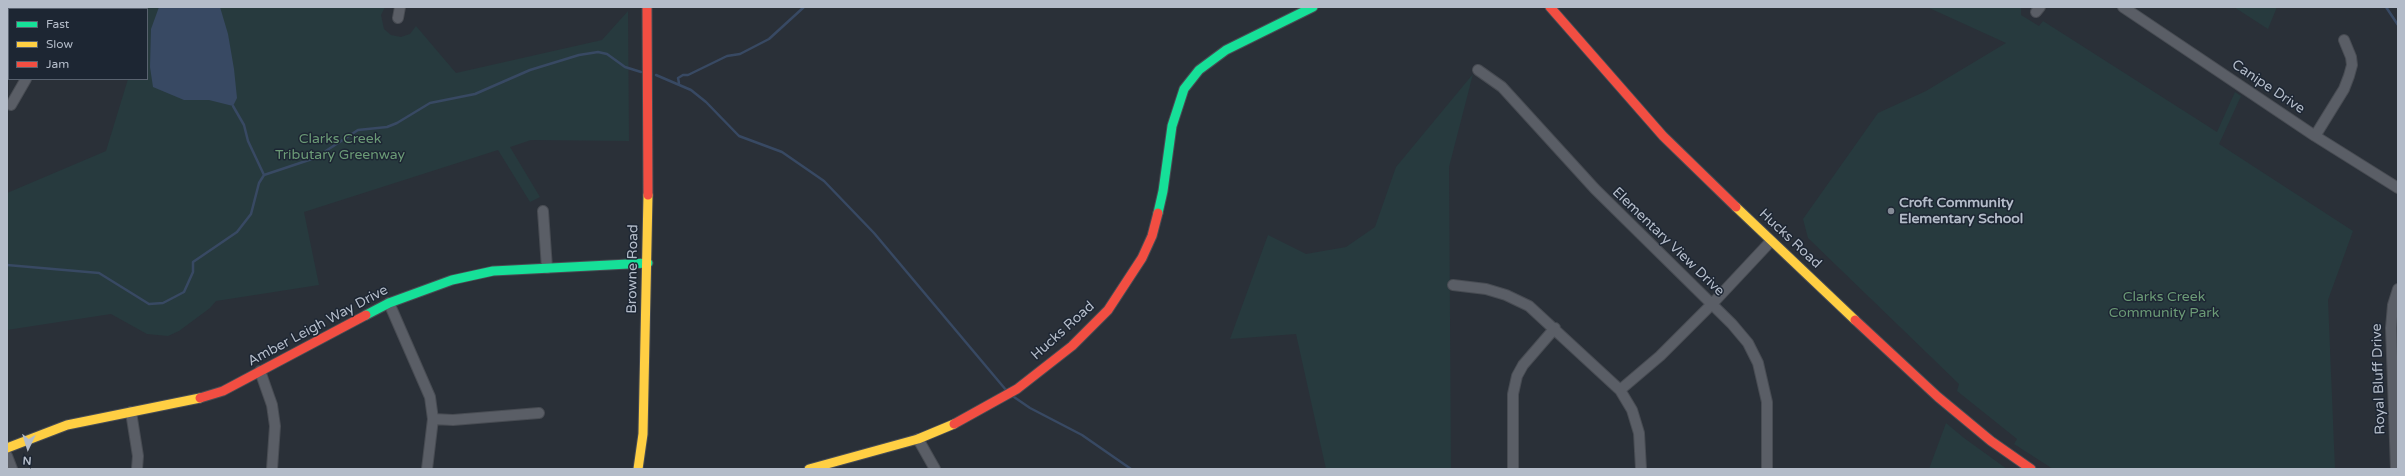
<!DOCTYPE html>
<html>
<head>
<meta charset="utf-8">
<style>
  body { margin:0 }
  #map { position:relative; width:2405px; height:476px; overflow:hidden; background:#2a3038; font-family:"Varela Round",sans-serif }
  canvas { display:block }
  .frame { position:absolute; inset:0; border:8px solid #b4bcc9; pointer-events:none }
  .legend { position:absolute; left:8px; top:8px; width:140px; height:72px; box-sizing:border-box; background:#1d2633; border:1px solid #59626f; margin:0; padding:5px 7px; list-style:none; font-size:12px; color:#b4bcc9 }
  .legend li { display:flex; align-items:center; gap:8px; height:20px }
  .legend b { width:20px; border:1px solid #59626f }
  .north { position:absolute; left:8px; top:428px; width:40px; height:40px; -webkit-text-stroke:3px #1d2633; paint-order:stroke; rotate:184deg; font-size:11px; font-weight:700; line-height:16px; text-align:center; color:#b4bcc9 }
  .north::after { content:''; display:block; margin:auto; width:14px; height:18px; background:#b4bcc9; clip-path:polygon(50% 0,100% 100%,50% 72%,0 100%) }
</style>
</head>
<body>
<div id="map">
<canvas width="2405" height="476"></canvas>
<div class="frame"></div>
<ul class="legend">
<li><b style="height:5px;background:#16e098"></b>Fast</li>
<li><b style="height:5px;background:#ffcf43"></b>Slow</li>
<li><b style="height:5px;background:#f24e42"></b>Jam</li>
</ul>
<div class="north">N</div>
</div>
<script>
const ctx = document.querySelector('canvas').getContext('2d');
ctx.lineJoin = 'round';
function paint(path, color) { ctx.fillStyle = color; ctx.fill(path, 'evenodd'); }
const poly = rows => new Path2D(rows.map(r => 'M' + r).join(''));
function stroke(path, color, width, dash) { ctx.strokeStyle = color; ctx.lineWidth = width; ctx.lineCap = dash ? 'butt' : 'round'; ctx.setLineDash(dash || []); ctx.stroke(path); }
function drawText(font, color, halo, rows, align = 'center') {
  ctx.font = font + ' "Varela Round",sans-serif'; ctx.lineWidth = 3; ctx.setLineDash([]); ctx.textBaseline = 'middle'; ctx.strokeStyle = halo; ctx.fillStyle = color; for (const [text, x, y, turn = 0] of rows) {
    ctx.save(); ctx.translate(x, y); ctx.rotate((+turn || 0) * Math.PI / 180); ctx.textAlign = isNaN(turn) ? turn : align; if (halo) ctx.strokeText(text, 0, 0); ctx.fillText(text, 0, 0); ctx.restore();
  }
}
paint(poly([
  [137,7,385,7,381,15,384,29,391,35,401,37,410,34,416,26,456,73,602,40,628,11,629,141,531,140,510,147,540,197,530,202,498,150,304,212,319,285,216,301,210,308,179,331,168,336,147,334,111,314,7,330,7,193,106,151,128,79,147,79,147,9,137,9],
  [1927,7,2021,7,2021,15,2039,26,2043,21,2217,132,2235,92,2241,96,2219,144,2353,231,2328,300,2335,469,2053,469,2014,444,2017,439,1957,391,1959,384,1808,238,1803,219,1878,113,1926,91,2006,43],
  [2234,7,2277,7,2268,29],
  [1473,74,1449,167,1451,469,1326,469,1296,334,1230,339,1268,235,1306,254,1346,247,1375,227,1396,167],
  [1946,423,1964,438,2007,469,1929,469]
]), '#273a3e');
paint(poly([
  [159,7,220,7,228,34,234,69,237,98,233,106,209,100,184,100,153,87,150,67,151,29]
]), '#384963');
stroke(poly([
  [2386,7,2398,25],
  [656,75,691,90,706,102,739,136,782,152,824,181,874,233,1006,390],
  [679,83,678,78,683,75,688,75,727,56,740,54,769,39,804,7],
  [233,106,244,125,248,141,264,175],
  [7,265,99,273,149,304,163,303,184,292,193,272,193,262,237,232,251,214,259,183,264,175,315,158,358,130,387,127,397,123,430,103,475,94,530,70,579,55,598,52,607,54,625,67,641,72],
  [1014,397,1030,408,1082,435,1131,469]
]), '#384963', 2.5);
const street = poly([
  [2123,7,2315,136,2398,188],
  [46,9,47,7],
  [2036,12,2040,7],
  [398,18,400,7],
  [1478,70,1502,87,1595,189,1732,324,1748,343,1758,363,1767,402,1767,469],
  [11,105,26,79],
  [2315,136,2344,89,2349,76,2352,65,2351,57,2344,40],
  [543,211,547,268],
  [1453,285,1486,289,1506,295,1529,306,1620,390,1632,410,1639,433,1641,469],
  [389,303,430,397,433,419,427,469],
  [260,371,272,405,275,426,272,469],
  [1620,390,1660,356,1712,304,1771,241],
  [131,412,138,456,137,469],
  [433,419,453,420,539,413],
  [918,439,935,469],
  [7,456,12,469],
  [1513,469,1513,394,1517,376,1523,365,1555,328],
  [2396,469,2391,328,2393,305,2398,289]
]);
const fast = poly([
  [1158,213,1163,191,1172,126,1184,89,1199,70,1226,50,1313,7],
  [366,315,389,303,452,280,493,271,648,263]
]);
const slow = poly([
  [1736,207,1855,320],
  [7,448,67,425,200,398],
  [638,469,643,434,648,195],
  [809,469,918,439,954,424]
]);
const jam = poly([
  [647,7,648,195],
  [1550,7,1663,136,1736,207],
  [1855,320,1938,397,1991,441,2031,469],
  [200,398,223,391,366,315],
  [954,424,1017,389,1072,346,1108,310,1142,258,1152,236,1158,213]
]);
stroke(street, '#484c53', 12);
stroke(fast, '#484c53', 11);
stroke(slow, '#484c53', 11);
stroke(jam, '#484c53', 11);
stroke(street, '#5a5e66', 10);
stroke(fast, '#16e098', 9);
stroke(slow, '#ffcf43', 9);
stroke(jam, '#f24e42', 9);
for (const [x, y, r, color] of [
  [1891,211,4,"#848b96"]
]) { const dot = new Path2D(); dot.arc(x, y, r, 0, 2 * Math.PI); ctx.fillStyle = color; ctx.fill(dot); stroke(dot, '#1d2633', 1.5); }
drawText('14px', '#b4bcc9', '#1d2633', [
  ["Canipe Drive",2268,87,34],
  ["Hucks Road",1790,239,43],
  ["Elementary View Drive",1668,242,44],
  ["Browne Road",633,269,-89],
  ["Amber Leigh Way Drive",318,326,-28],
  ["Hucks Road",1063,331,-42],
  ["Royal Bluff Drive",2379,379,-92]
]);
drawText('14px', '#6b9a76', '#1d2633', [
  ["Clarks Creek",340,139],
  ["Tributary Greenway",340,155],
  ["Clarks Creek",2164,297],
  ["Community Park",2164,313]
]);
drawText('bold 14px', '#b4bcc9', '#1d2633', [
  ["Croft Community",1899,203],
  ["Elementary School",1899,219]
], 'left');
</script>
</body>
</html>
